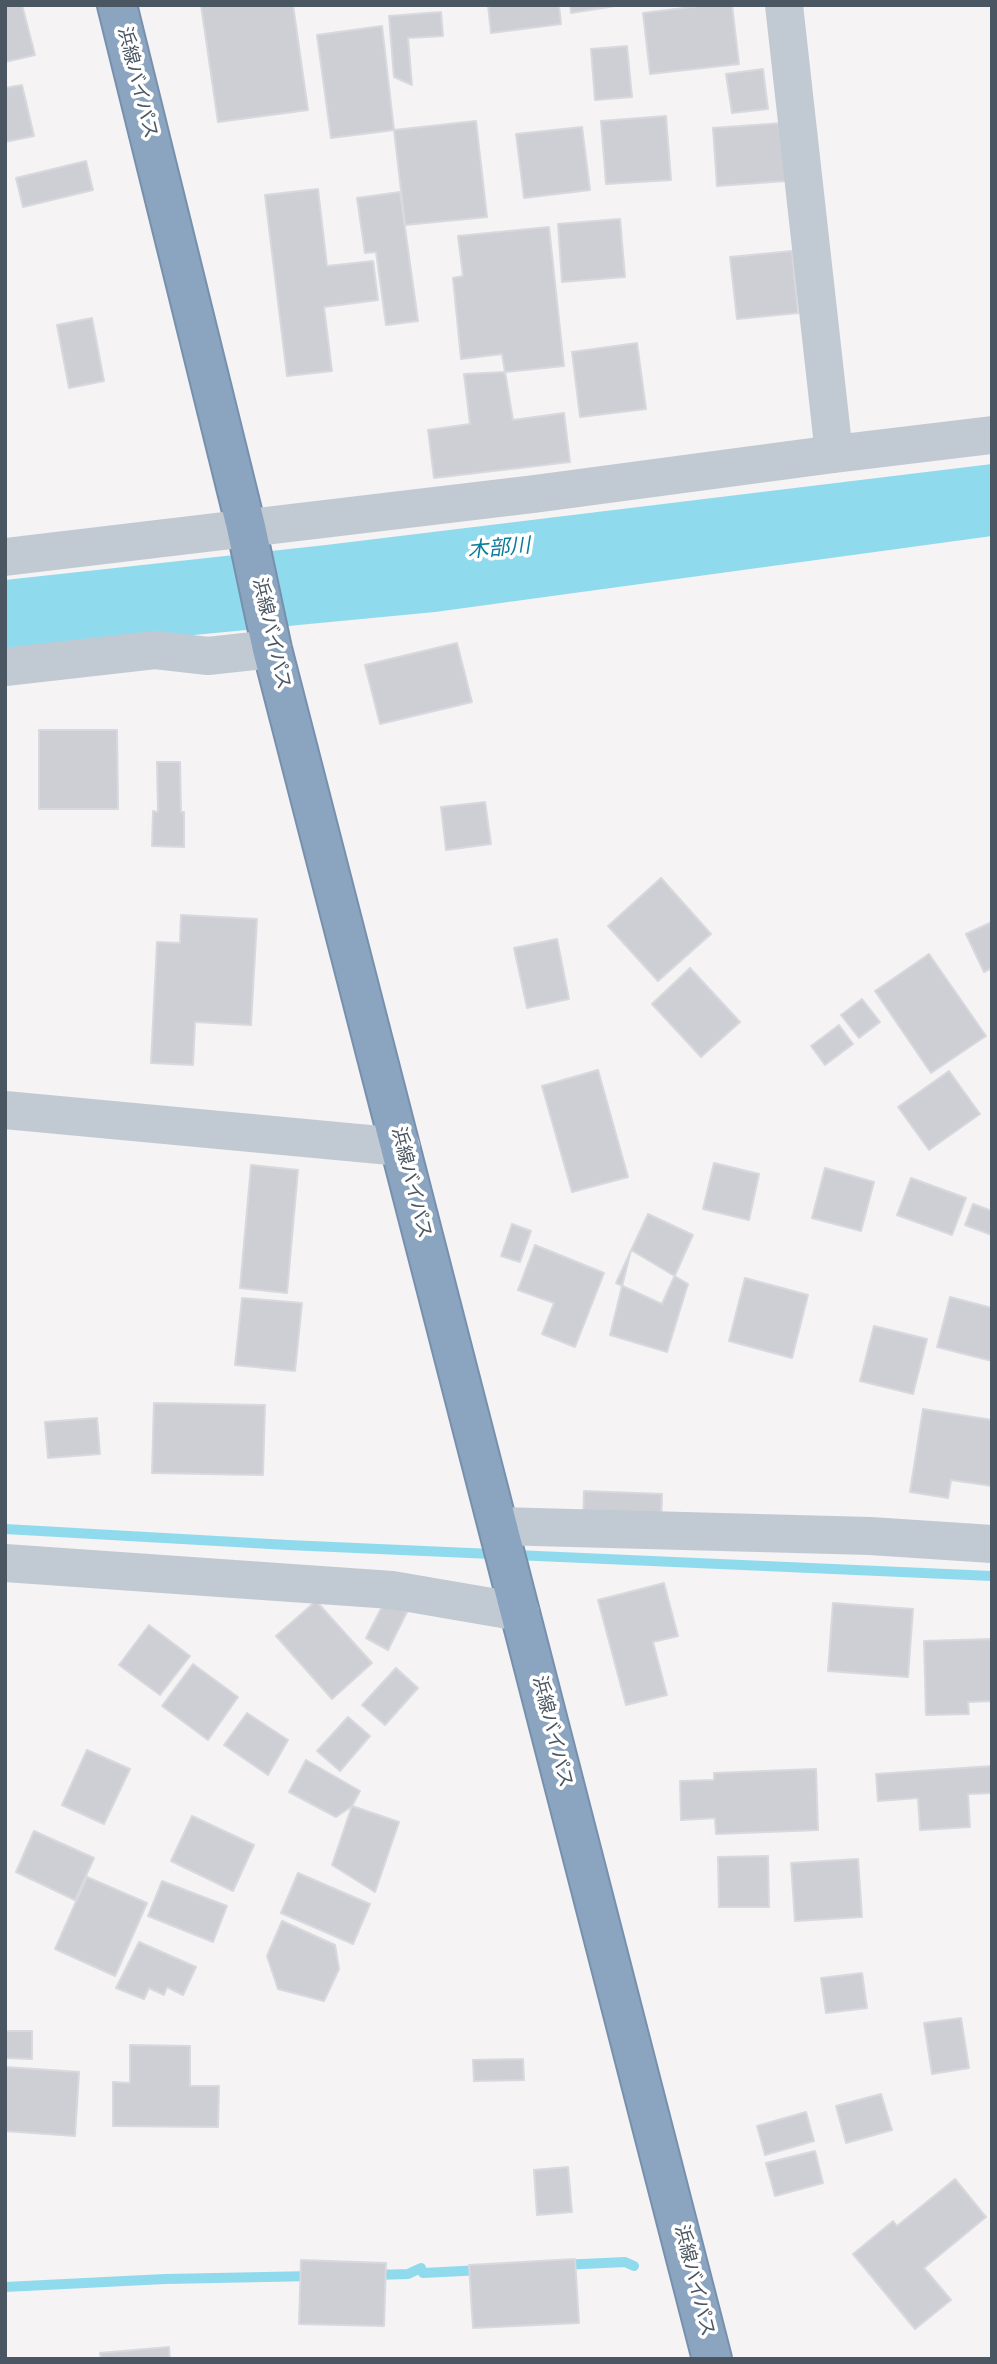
<!DOCTYPE html>
<html>
<head>
<meta charset="utf-8">
<style>
  body { margin:0 }
  #map { position:relative; width:997px; height:2364px; overflow:hidden; background:#f5f3f3; font-family:"Source Sans 3",sans-serif }
  canvas { display:block }
  .frame { position:absolute; inset:0; border:7px solid #4a5661; pointer-events:none }
</style>
</head>
<body>
<div id="map">
<canvas width="997" height="2364"></canvas>
<div class="frame"></div>
</div>
<script>
const ctx = document.querySelector('canvas').getContext('2d');
ctx.lineJoin = 'round';
function paint(path, color) { ctx.fillStyle = color; ctx.fill(path, 'evenodd'); }
const poly = rows => new Path2D(rows.map(r => 'M' + r).join(''));
function stroke(path, color, width, dash) { ctx.strokeStyle = color; ctx.lineWidth = width; ctx.lineCap = dash ? 'butt' : 'round'; ctx.setLineDash(dash || []); ctx.stroke(path); }
function drawText(font, color, halo, rows, align = 'center') {
  ctx.font = font + ' "Source Sans 3","Noto Sans JP",sans-serif'; ctx.lineWidth = 7; ctx.setLineDash([]); ctx.textBaseline = 'middle'; ctx.strokeStyle = halo; ctx.fillStyle = color; for (const [text, x, y, turn = 0] of rows) {
    ctx.save(); ctx.translate(x, y); ctx.rotate((+turn || 0) * Math.PI / 180); ctx.textAlign = isNaN(turn) ? turn : align; if (halo) ctx.strokeText(text, 0, 0); ctx.fillText(text, 0, 0); ctx.restore();
  }
}
paint(poly([
  [992,464,992,536,435,612,194,635,5,656,5,580,326,545]
]), '#90daee');
stroke(poly([
  [5,1529,288,1545,992,1576],
  [561,2265,625,2262,634,2266],
  [373,2275,408,2274,421,2268,423,2273,482,2270],
  [5,2287,165,2279,315,2276]
]), '#90daee', 10);
const building = poly([
  [5,5,22,5,35,55,5,62,5,5],
  [201,5,293,5,308,110,218,122,201,5],
  [488,5,559,5,561,24,491,33,488,5],
  [570,5,615,5,615,6,571,13,570,5],
  [708,5,732,5,739,64,650,74,643,13,708,5],
  [441,12,443,36,408,38,412,85,394,77,389,16,441,12],
  [382,26,394,130,331,138,317,35,382,26],
  [627,46,632,97,595,100,591,49,627,46],
  [763,69,768,109,732,113,726,74,763,69],
  [22,85,34,136,5,142,5,88,22,85],
  [666,116,671,180,606,184,601,121,666,116],
  [476,121,487,217,405,225,394,130,476,121],
  [782,123,786,181,717,186,713,128,782,123],
  [582,127,590,190,524,198,516,134,582,127],
  [86,161,93,190,23,207,16,178,86,161],
  [318,189,327,266,373,261,378,300,324,307,332,371,287,376,265,195,318,189],
  [400,192,418,321,386,325,376,252,365,253,357,198,400,192],
  [620,219,625,277,562,282,558,224,620,219],
  [549,227,564,366,505,372,502,354,461,359,453,278,463,276,458,236,549,227],
  [792,251,798,313,737,319,730,257,792,251],
  [92,318,104,381,69,388,57,325,92,318],
  [637,343,646,409,580,417,572,352,637,343],
  [505,372,513,420,564,413,570,462,434,478,428,430,470,424,464,374,505,372],
  [457,643,472,702,380,724,365,665,457,643],
  [39,730,117,730,118,809,39,809,39,730],
  [157,762,180,762,181,812,184,812,184,847,152,846,153,811,158,812,157,762],
  [485,802,491,844,446,850,441,807,485,802],
  [661,878,711,934,658,981,608,926,661,878],
  [181,915,257,919,251,1025,195,1022,193,1065,151,1063,157,942,180,943,181,915],
  [992,922,992,968,984,972,966,934,992,922],
  [557,939,569,999,527,1008,514,948,557,939],
  [929,954,986,1036,931,1073,875,991,929,954],
  [690,968,740,1022,701,1057,652,1004,690,968],
  [862,999,880,1022,859,1038,841,1015,862,999],
  [839,1025,853,1044,825,1065,811,1046,839,1025],
  [598,1070,628,1177,572,1192,542,1086,598,1070],
  [949,1071,980,1114,929,1150,898,1107,949,1071],
  [714,1163,759,1174,749,1220,703,1209,714,1163],
  [251,1165,298,1170,287,1293,240,1288,251,1165],
  [825,1168,874,1182,861,1231,812,1218,825,1168],
  [911,1178,966,1198,952,1235,897,1215,911,1178],
  [973,1204,992,1211,992,1235,965,1225,973,1204],
  [648,1214,693,1235,662,1304,616,1283,648,1214],
  [512,1224,531,1231,520,1262,501,1256,512,1224],
  [535,1245,604,1273,575,1347,542,1334,554,1303,518,1290,535,1245],
  [631,1250,688,1284,667,1352,610,1335,631,1250],
  [745,1278,808,1295,792,1358,729,1341,745,1278],
  [950,1297,992,1308,992,1361,937,1347,950,1297],
  [242,1298,302,1303,295,1371,235,1365,242,1298],
  [874,1326,927,1339,913,1394,860,1381,874,1326],
  [154,1403,265,1405,263,1475,152,1473,154,1403],
  [923,1409,992,1420,992,1486,951,1480,948,1498,910,1492,923,1409],
  [97,1418,100,1454,48,1458,45,1422,97,1418],
  [584,1491,662,1494,661,1529,583,1526,584,1491],
  [664,1583,678,1636,653,1642,667,1695,626,1705,598,1600,664,1583],
  [316,1601,372,1663,332,1699,276,1636,316,1601],
  [385,1601,407,1612,388,1650,366,1638,385,1601],
  [833,1603,913,1609,908,1677,828,1671,833,1603],
  [149,1625,190,1656,160,1695,119,1665,149,1625],
  [992,1639,992,1714,991,1701,968,1702,969,1714,926,1715,924,1641,992,1639],
  [193,1664,238,1697,208,1740,162,1706,193,1664],
  [396,1668,418,1688,385,1725,362,1705,396,1668],
  [247,1713,288,1740,268,1775,224,1745,247,1713],
  [348,1717,370,1736,340,1771,317,1751,348,1717],
  [87,1750,130,1769,104,1824,62,1805,87,1750],
  [306,1760,360,1791,352,1806,336,1817,289,1792,306,1760],
  [992,1766,992,1793,968,1794,970,1827,920,1830,918,1798,878,1801,876,1774,992,1766],
  [816,1769,818,1830,716,1834,715,1818,681,1820,680,1781,714,1780,714,1773,816,1769],
  [352,1806,399,1822,375,1892,332,1865,352,1806],
  [192,1816,254,1845,233,1891,171,1861,192,1816],
  [34,1831,94,1858,75,1900,16,1872,34,1831],
  [768,1856,769,1907,719,1907,718,1857,768,1856],
  [858,1859,862,1917,795,1921,791,1863,858,1859],
  [298,1873,370,1904,353,1944,281,1913,298,1873],
  [87,1877,147,1903,115,1976,55,1949,87,1877],
  [162,1881,227,1906,213,1942,148,1916,162,1881],
  [282,1921,335,1945,339,1969,324,2001,278,1989,267,1956,282,1921],
  [139,1942,196,1967,183,1995,167,1987,164,1995,149,1988,144,1999,116,1988,139,1942],
  [862,1973,867,2008,826,2013,821,1978,862,1973],
  [961,2018,969,2068,932,2074,924,2023,961,2018],
  [5,2031,32,2031,32,2059,5,2058,5,2031],
  [130,2045,190,2046,190,2086,219,2086,218,2127,113,2126,113,2082,130,2083,130,2045],
  [523,2059,524,2080,474,2081,473,2060,523,2059],
  [5,2067,79,2072,75,2136,5,2131,5,2067],
  [881,2094,892,2130,846,2143,836,2106,881,2094],
  [806,2112,814,2141,765,2155,757,2126,806,2112],
  [815,2151,823,2183,775,2196,766,2163,815,2151],
  [568,2167,572,2212,537,2215,534,2170,568,2167],
  [955,2179,986,2217,924,2268,951,2300,915,2329,853,2254,893,2221,897,2226,955,2179],
  [575,2259,579,2323,473,2328,469,2265,575,2259],
  [301,2260,386,2263,384,2326,299,2324,301,2260],
  [169,2347,170,2359,101,2359,100,2353,169,2347]
]);
paint(building, '#cdcfd5');
stroke(building, '#d7d9de', 2);
const highway = poly([
  [117,5,246,527,272,649,712,2359]
]);
stroke(highway, '#7690ad', 42);
stroke(poly([
  [784,5,834,454],
  [5,557,534,494,834,454,992,435],
  [5,667,155,650,208,656,272,649],
  [5,1110,401,1147],
  [498,1526,870,1536,992,1544],
  [5,1563,392,1590,520,1612]
]), '#c1cad2', 38);
stroke(highway, '#8ba5c1', 38);
drawText('19px', '#4a5661', '#fff', [
  ["浜線バイパス",136,83,76],
  ["浜線バイパス",270,634,77],
  ["浜線バイパス",410,1183,76],
  ["浜線バイパス",551,1732,76],
  ["浜線バイパス",693,2281,76]
]);
drawText('italic 21px', '#0c7c9b', '#fff', [
  ["木部川",499,550,-5]
]);
</script>
</body>
</html>
